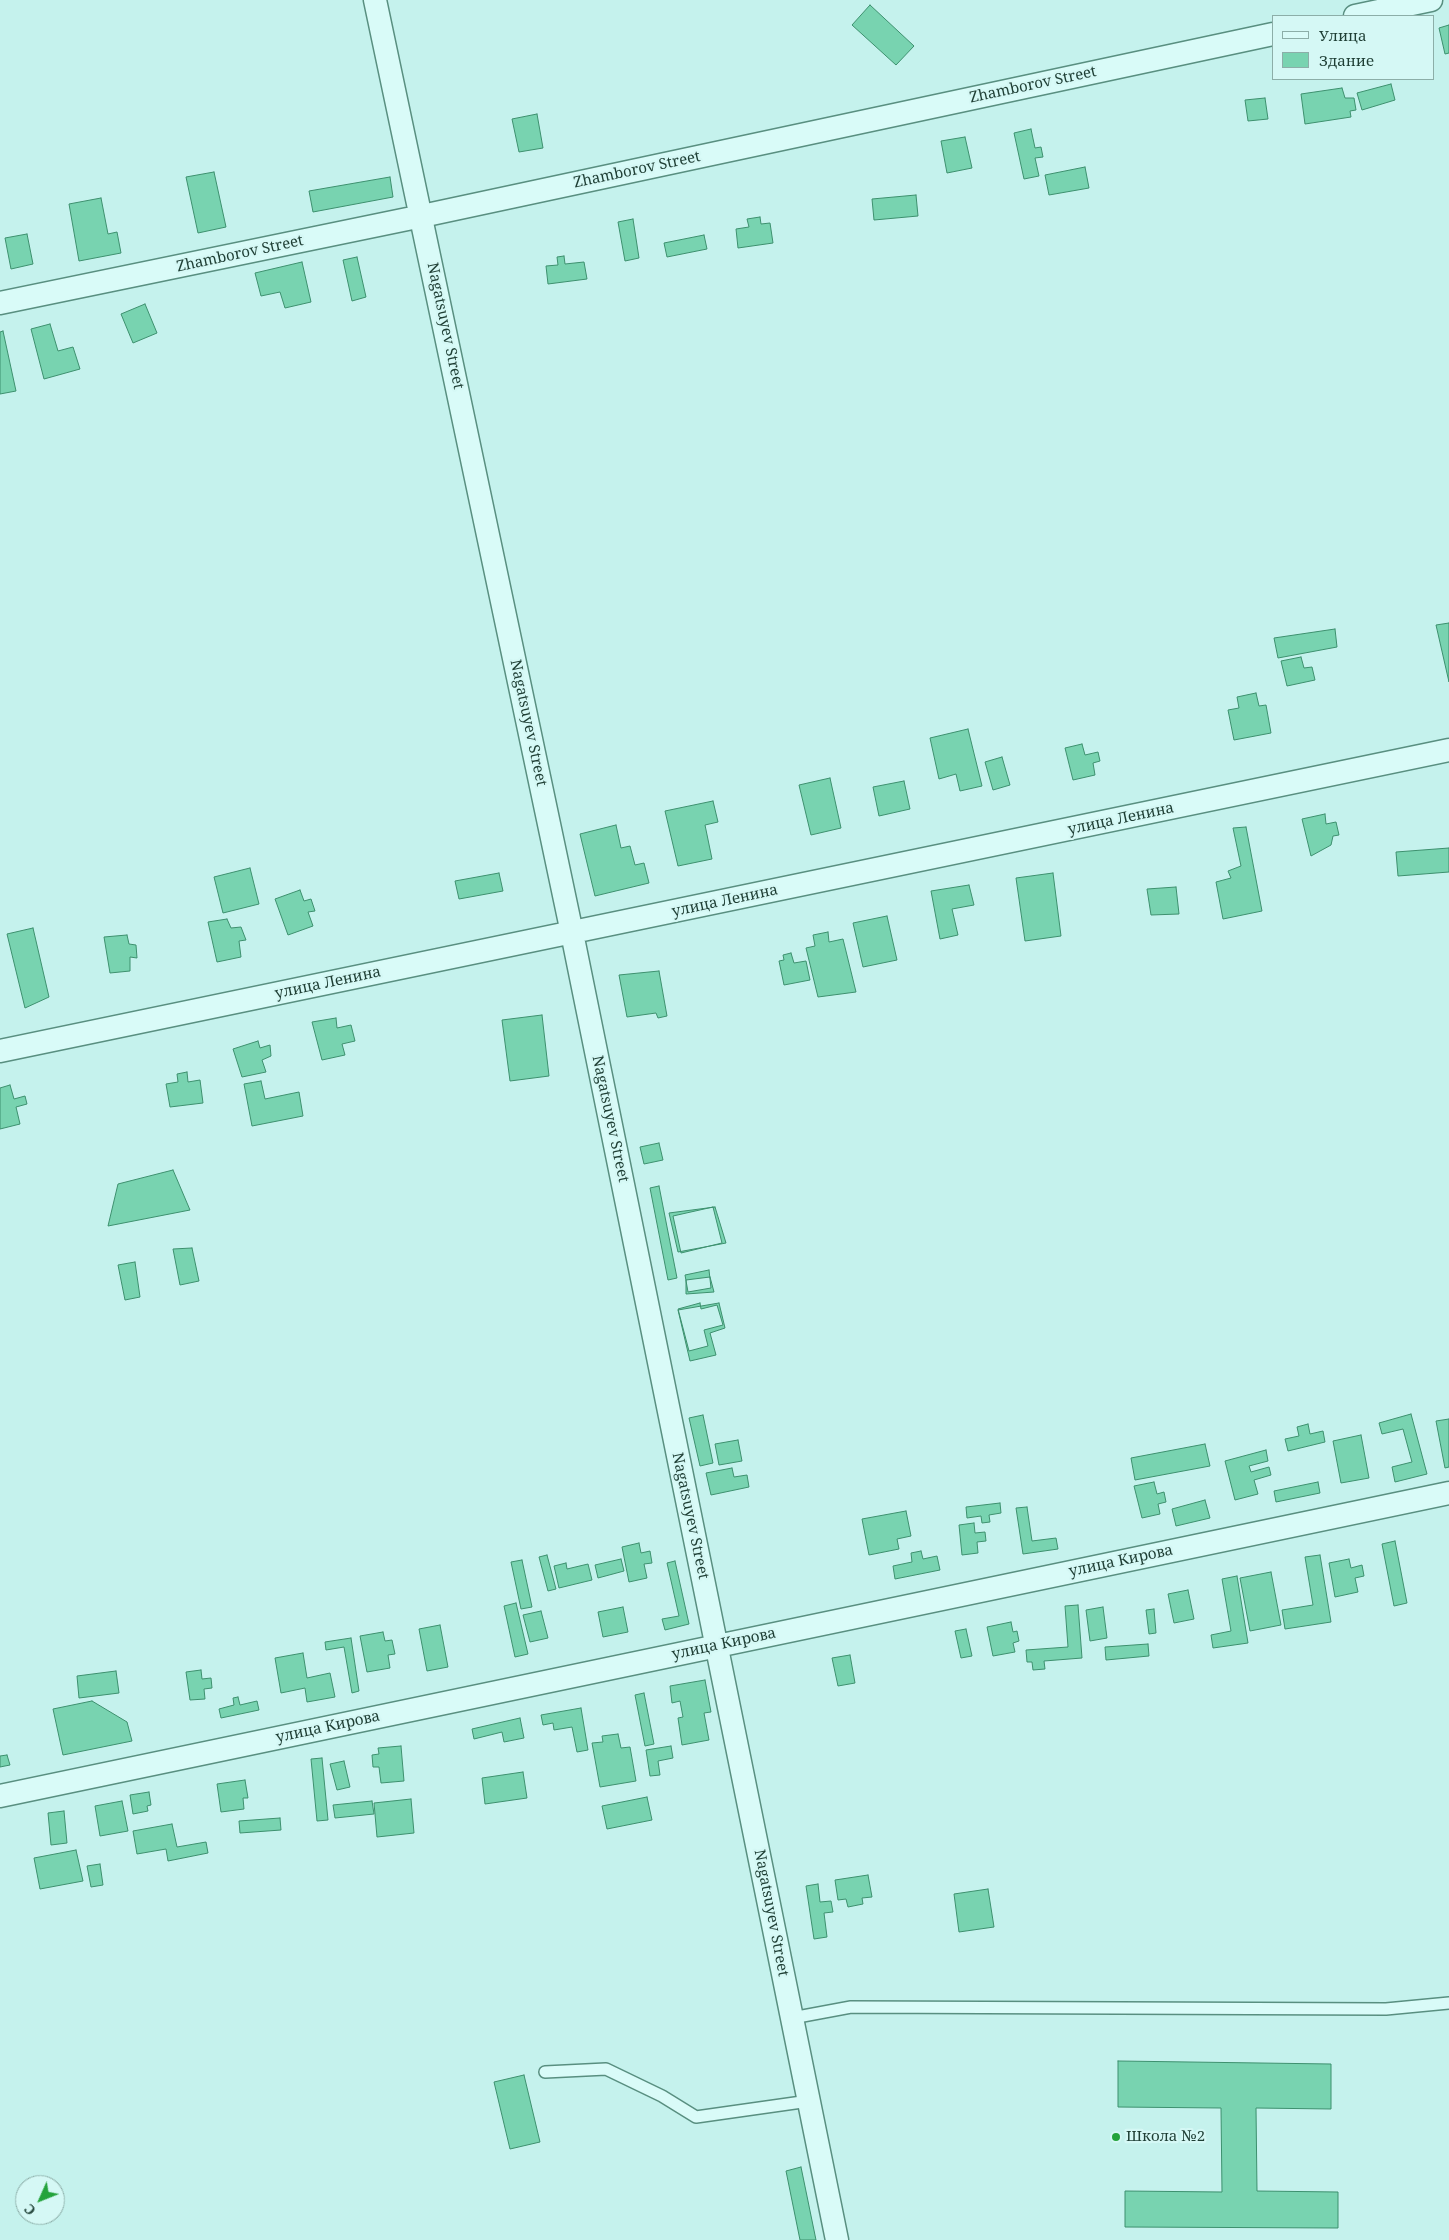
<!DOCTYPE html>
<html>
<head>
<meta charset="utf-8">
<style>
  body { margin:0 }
  #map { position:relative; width:1449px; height:2240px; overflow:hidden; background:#c5f2ed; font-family:"Noto Serif",serif }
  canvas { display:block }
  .legend { position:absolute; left:1272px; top:15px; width:162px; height:65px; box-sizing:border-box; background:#d5f8f5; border:1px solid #8caea8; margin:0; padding:6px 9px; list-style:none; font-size:15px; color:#1e3e34 }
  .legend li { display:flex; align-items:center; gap:10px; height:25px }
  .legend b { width:25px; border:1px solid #8caea8 }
  .north { position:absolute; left:15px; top:2175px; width:50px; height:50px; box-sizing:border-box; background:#d5f8f5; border:1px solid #8caea8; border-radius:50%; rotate:226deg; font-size:14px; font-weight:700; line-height:20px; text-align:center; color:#1e3e34 }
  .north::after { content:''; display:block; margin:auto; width:18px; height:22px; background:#24a33c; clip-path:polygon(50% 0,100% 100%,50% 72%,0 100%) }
</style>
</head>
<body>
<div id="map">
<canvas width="1449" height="2240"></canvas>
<ul class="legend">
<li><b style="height:6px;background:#d9fbf8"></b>Улица</li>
<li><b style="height:14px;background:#78d3b0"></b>Здание</li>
</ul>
<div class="north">С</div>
</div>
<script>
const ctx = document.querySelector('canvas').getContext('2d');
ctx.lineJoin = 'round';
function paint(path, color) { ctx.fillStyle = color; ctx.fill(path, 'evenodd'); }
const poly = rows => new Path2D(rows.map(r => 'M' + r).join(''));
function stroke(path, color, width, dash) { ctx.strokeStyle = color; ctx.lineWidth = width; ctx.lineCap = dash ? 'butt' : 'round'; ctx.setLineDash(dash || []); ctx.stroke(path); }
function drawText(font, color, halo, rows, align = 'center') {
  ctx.font = font + ' "Noto Serif",serif'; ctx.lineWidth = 4.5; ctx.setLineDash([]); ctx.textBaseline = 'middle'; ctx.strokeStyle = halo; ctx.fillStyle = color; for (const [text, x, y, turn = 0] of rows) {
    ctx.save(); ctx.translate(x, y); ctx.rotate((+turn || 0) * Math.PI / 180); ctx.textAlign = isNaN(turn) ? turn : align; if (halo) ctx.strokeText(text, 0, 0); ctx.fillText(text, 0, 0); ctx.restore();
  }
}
const building = poly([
  [870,5,914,46,896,65,852,25,870,5],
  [1449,25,1449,53,1445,54,1439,28,1449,25],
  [1391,84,1395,100,1362,110,1357,93,1391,84],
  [1342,88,1345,98,1354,98,1356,110,1350,111,1351,117,1305,124,1301,94,1342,88],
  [1265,98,1268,119,1248,121,1245,100,1265,98],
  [537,114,543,148,519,152,512,119,537,114],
  [1031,129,1035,148,1041,147,1043,157,1035,158,1039,176,1024,179,1014,133,1031,129],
  [965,137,972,168,947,173,941,141,965,137],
  [1085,167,1089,188,1049,195,1045,175,1085,167],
  [214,172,226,227,198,233,186,177,214,172],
  [390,177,393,197,313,212,309,191,390,177],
  [916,195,918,216,874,220,872,199,916,195],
  [101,198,108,234,117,232,121,253,79,261,69,204,101,198],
  [760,217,761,224,770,223,773,243,738,248,736,229,749,227,747,219,760,217],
  [633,219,639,258,625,261,618,222,633,219],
  [27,234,33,264,11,269,5,238,27,234],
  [704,235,707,249,667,257,664,243,704,235],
  [564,256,565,264,584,262,587,279,548,284,546,266,558,265,557,257,564,256],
  [357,257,366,297,352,301,343,260,357,257],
  [302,262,311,302,285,308,280,292,261,296,255,273,302,262],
  [145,304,157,333,133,343,121,314,145,304],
  [50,324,58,351,73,347,80,369,44,379,31,329,50,324],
  [3,331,16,391,0,394,0,332,3,331],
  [1449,623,1449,682,1436,625,1449,623],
  [1335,629,1337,647,1278,658,1274,638,1335,629],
  [1301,657,1304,668,1312,667,1315,680,1287,686,1281,661,1301,657],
  [1256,693,1259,706,1266,705,1271,733,1234,740,1228,710,1239,708,1237,697,1256,693],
  [968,729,982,786,960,791,956,774,939,779,930,738,968,729],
  [1082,744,1085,755,1098,752,1100,761,1093,763,1095,775,1073,780,1065,748,1082,744],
  [1002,757,1010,785,993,790,985,762,1002,757],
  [830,778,841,828,811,835,799,785,830,778],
  [904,781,910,809,879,816,873,787,904,781],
  [713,801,718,822,705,825,712,859,678,866,665,811,713,801],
  [1325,814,1326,824,1336,822,1339,835,1333,836,1331,845,1311,856,1302,819,1325,814],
  [616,825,621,848,630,846,635,865,644,863,649,883,595,896,580,834,616,825],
  [1246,827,1262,911,1223,919,1216,882,1231,878,1228,871,1241,866,1233,828,1246,827],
  [1449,848,1449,872,1398,876,1396,852,1449,848],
  [250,868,259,904,223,913,214,877,250,868],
  [499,873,503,891,459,899,455,881,499,873],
  [1053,873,1061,936,1025,941,1016,878,1053,873],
  [969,885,974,905,952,909,958,935,940,939,931,891,969,885],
  [1176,887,1179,914,1151,915,1147,889,1176,887],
  [300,890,304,901,311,899,315,911,308,912,313,926,288,935,275,899,300,890],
  [887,916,897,960,863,967,853,923,887,916],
  [227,919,231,928,241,927,246,940,239,941,241,957,217,962,208,922,227,919],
  [33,928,49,997,25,1008,7,934,33,928],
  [828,932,829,942,843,939,856,992,818,997,806,948,815,946,813,935,828,932],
  [127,935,129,944,136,945,137,958,130,957,130,971,110,973,104,937,127,935],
  [791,953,794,963,806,961,810,980,784,985,779,961,784,960,783,955,791,953],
  [659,971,667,1016,658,1018,656,1013,627,1017,619,975,659,971],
  [542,1015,549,1076,510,1081,502,1020,542,1015],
  [336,1018,337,1028,351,1025,355,1041,342,1044,345,1055,322,1060,312,1022,336,1018],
  [258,1041,260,1048,270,1045,271,1056,262,1060,266,1072,242,1077,233,1049,258,1041],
  [187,1072,188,1082,200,1080,203,1103,170,1107,166,1084,178,1082,177,1074,187,1072],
  [261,1081,265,1099,299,1092,303,1116,252,1126,244,1084,261,1081],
  [10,1085,14,1099,25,1096,27,1104,16,1107,20,1124,0,1129,0,1088,10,1085],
  [659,1143,663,1160,644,1164,640,1147,659,1143],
  [173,1170,190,1210,108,1226,118,1184,173,1170],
  [659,1186,677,1278,668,1280,650,1188,659,1186],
  [713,1207,722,1243,681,1253,673,1216,713,1207],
  [715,1207,726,1243,678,1252,669,1213,715,1207],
  [192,1248,199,1281,180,1285,173,1249,192,1248],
  [135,1262,140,1297,125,1300,118,1265,135,1262],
  [709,1270,711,1288,688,1292,685,1275,709,1270],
  [710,1277,714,1292,686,1294,686,1280,710,1277],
  [700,1303,701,1309,717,1305,723,1325,704,1330,708,1346,689,1351,678,1309,700,1303],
  [719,1303,725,1328,710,1333,716,1355,690,1361,678,1310,719,1303],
  [1411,1414,1427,1474,1395,1482,1392,1467,1412,1462,1403,1429,1382,1434,1379,1423,1411,1414],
  [703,1415,713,1463,700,1466,689,1418,703,1415],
  [1449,1419,1449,1467,1445,1468,1436,1421,1449,1419],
  [1308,1424,1310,1434,1323,1431,1325,1442,1288,1451,1285,1439,1299,1436,1297,1427,1308,1424],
  [1361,1435,1369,1478,1341,1483,1333,1441,1361,1435],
  [738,1440,742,1461,719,1465,715,1444,738,1440],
  [1205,1444,1210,1466,1135,1480,1131,1458,1205,1444],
  [1266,1450,1268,1461,1249,1466,1251,1472,1269,1467,1271,1475,1254,1480,1258,1494,1235,1500,1225,1461,1266,1450],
  [732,1468,734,1477,747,1475,749,1487,711,1495,706,1473,732,1468],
  [1154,1482,1157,1494,1164,1492,1166,1502,1158,1504,1160,1514,1142,1518,1134,1486,1154,1482],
  [1318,1482,1320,1493,1276,1502,1274,1491,1318,1482],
  [1205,1500,1210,1518,1176,1526,1172,1509,1205,1500],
  [1000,1503,1001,1513,989,1515,990,1522,982,1523,981,1516,967,1518,966,1507,1000,1503],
  [1027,1507,1032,1541,1056,1538,1058,1549,1023,1554,1016,1508,1027,1507],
  [906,1511,911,1536,897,1539,899,1549,869,1555,862,1519,906,1511],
  [974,1523,975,1533,985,1532,986,1541,977,1542,978,1553,962,1555,959,1525,974,1523],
  [1395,1541,1407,1603,1394,1606,1382,1544,1395,1541],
  [639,1543,641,1553,650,1551,652,1563,644,1564,647,1578,629,1582,622,1547,639,1543],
  [921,1551,923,1559,937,1556,940,1570,895,1579,893,1566,912,1562,911,1553,921,1551],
  [547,1555,556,1589,548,1591,539,1557,547,1555],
  [1320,1555,1331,1622,1285,1629,1282,1610,1313,1605,1305,1557,1320,1555],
  [621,1559,624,1571,598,1578,595,1565,621,1559],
  [1349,1559,1351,1568,1362,1565,1364,1576,1355,1578,1358,1592,1335,1597,1329,1563,1349,1559],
  [522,1560,532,1607,521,1609,511,1562,522,1560],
  [675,1561,689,1624,665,1630,662,1619,679,1616,667,1563,675,1561],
  [566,1563,567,1569,588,1564,592,1580,559,1588,554,1566,566,1563],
  [1271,1572,1281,1625,1250,1631,1240,1578,1271,1572],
  [1237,1576,1248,1643,1213,1648,1211,1635,1231,1631,1222,1579,1237,1576],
  [1188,1590,1194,1619,1174,1623,1168,1594,1188,1590],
  [516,1603,528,1654,515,1657,504,1606,516,1603],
  [1078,1605,1082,1658,1044,1661,1045,1669,1033,1670,1032,1662,1027,1662,1026,1650,1068,1647,1065,1606,1078,1605],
  [623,1607,628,1632,603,1637,598,1612,623,1607],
  [1103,1607,1107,1638,1090,1641,1086,1610,1103,1607],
  [1154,1609,1156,1633,1149,1634,1146,1610,1154,1609],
  [541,1611,548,1638,530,1642,523,1615,541,1611],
  [1011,1622,1013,1632,1017,1631,1019,1641,1013,1643,1015,1652,993,1656,987,1627,1011,1622],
  [440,1625,448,1667,427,1671,419,1629,440,1625],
  [966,1629,972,1656,961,1658,955,1631,966,1629],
  [383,1632,385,1641,392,1640,395,1654,388,1655,390,1668,367,1672,360,1636,383,1632],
  [351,1638,359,1691,352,1693,344,1647,326,1650,325,1642,351,1638],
  [1148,1644,1149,1656,1106,1660,1105,1647,1148,1644],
  [303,1653,307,1678,330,1673,335,1697,307,1702,305,1688,281,1693,275,1658,303,1653],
  [850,1655,855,1683,838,1686,832,1658,850,1655],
  [201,1670,202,1679,211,1678,212,1688,204,1689,205,1699,190,1700,186,1672,201,1670],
  [116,1671,119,1693,79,1698,77,1676,116,1671],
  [705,1680,711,1712,704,1713,709,1740,682,1745,678,1718,683,1717,680,1701,672,1703,670,1686,705,1680],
  [644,1693,654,1744,645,1746,635,1695,644,1693],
  [238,1697,240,1705,257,1701,259,1710,221,1718,219,1709,234,1705,233,1698,238,1697],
  [92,1701,127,1722,132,1741,63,1755,53,1709,92,1701],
  [581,1708,588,1750,577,1752,572,1727,554,1730,553,1723,543,1725,541,1715,581,1708],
  [520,1718,524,1738,504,1742,502,1732,474,1739,472,1729,520,1718],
  [618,1734,621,1748,630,1747,636,1781,600,1787,592,1743,603,1742,602,1736,618,1734],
  [401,1746,404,1781,381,1783,379,1767,373,1767,372,1755,379,1754,378,1748,401,1746],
  [671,1746,673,1758,658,1761,660,1775,650,1776,646,1750,671,1746],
  [7,1755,10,1765,0,1767,0,1756,7,1755],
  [322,1758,328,1820,317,1821,311,1759,322,1758],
  [344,1761,350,1787,337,1790,330,1764,344,1761],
  [523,1772,527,1798,485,1804,482,1778,523,1772],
  [245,1780,248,1798,243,1798,244,1809,221,1812,217,1784,245,1780],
  [149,1792,151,1805,147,1806,148,1811,133,1814,130,1795,149,1792],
  [647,1797,652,1820,607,1829,602,1806,647,1797],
  [411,1799,414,1833,377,1837,374,1803,411,1799],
  [122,1801,128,1831,100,1836,95,1806,122,1801],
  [372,1801,374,1814,335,1818,333,1805,372,1801],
  [64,1811,67,1843,51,1845,48,1813,64,1811],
  [280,1818,281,1830,240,1833,239,1821,280,1818],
  [172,1824,177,1847,206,1842,208,1853,168,1861,166,1849,137,1854,133,1831,172,1824],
  [76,1850,83,1881,40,1889,34,1858,76,1850],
  [100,1864,103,1885,91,1887,87,1866,100,1864],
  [868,1875,872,1897,862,1898,863,1904,848,1907,846,1899,838,1900,835,1880,868,1875],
  [818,1884,820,1902,831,1901,833,1912,824,1913,827,1937,814,1939,806,1886,818,1884],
  [988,1889,994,1927,959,1932,954,1894,988,1889],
  [1118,2061,1331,2064,1331,2109,1256,2108,1257,2191,1338,2192,1338,2228,1125,2227,1125,2191,1222,2192,1221,2108,1118,2107,1118,2061],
  [524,2075,540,2142,510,2149,494,2082,524,2075],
  [801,2167,816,2240,800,2240,786,2171,801,2167]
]);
paint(building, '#78d3b0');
stroke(building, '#3d906e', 1);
const lane = poly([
  [792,2018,851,2007,1386,2009,1449,2003],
  [545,2072,606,2069,662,2096,696,2117,809,2101]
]);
const street = poly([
  [375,0,572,933,837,2240],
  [1355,16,1431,0],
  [0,303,422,216,1273,34],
  [0,1051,1449,750],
  [0,1796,1449,1493]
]);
stroke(lane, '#598f80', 14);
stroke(street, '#598f80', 25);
stroke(lane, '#d9fbf8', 11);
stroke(street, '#d9fbf8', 22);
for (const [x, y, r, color] of [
  [1116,2137,5,"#24a33c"]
]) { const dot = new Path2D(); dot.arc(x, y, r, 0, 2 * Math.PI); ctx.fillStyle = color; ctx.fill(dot); stroke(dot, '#d5f8f5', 2); }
drawText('15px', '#1e3e34', '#d5f8f5', [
  ["Zhamborov Street",1033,85,-12],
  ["Zhamborov Street",637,170,-12],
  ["Zhamborov Street",240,254,-12],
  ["Nagatsuyev Street",445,326,78],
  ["Nagatsuyev Street",528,723,78],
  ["улица Ленина",1121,819,-12],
  ["улица Ленина",725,901,-12],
  ["улица Ленина",328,983,-12],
  ["Nagatsuyev Street",610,1119,78],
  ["Nagatsuyev Street",690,1516,78],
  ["улица Кирова",1121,1561,-12],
  ["улица Кирова",724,1644,-12],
  ["улица Кирова",328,1727,-12],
  ["Nagatsuyev Street",771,1913,79]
]);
drawText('15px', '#1e3e34', '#d5f8f5', [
  ["Школа №2",1126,2137]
], 'left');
</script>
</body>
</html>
